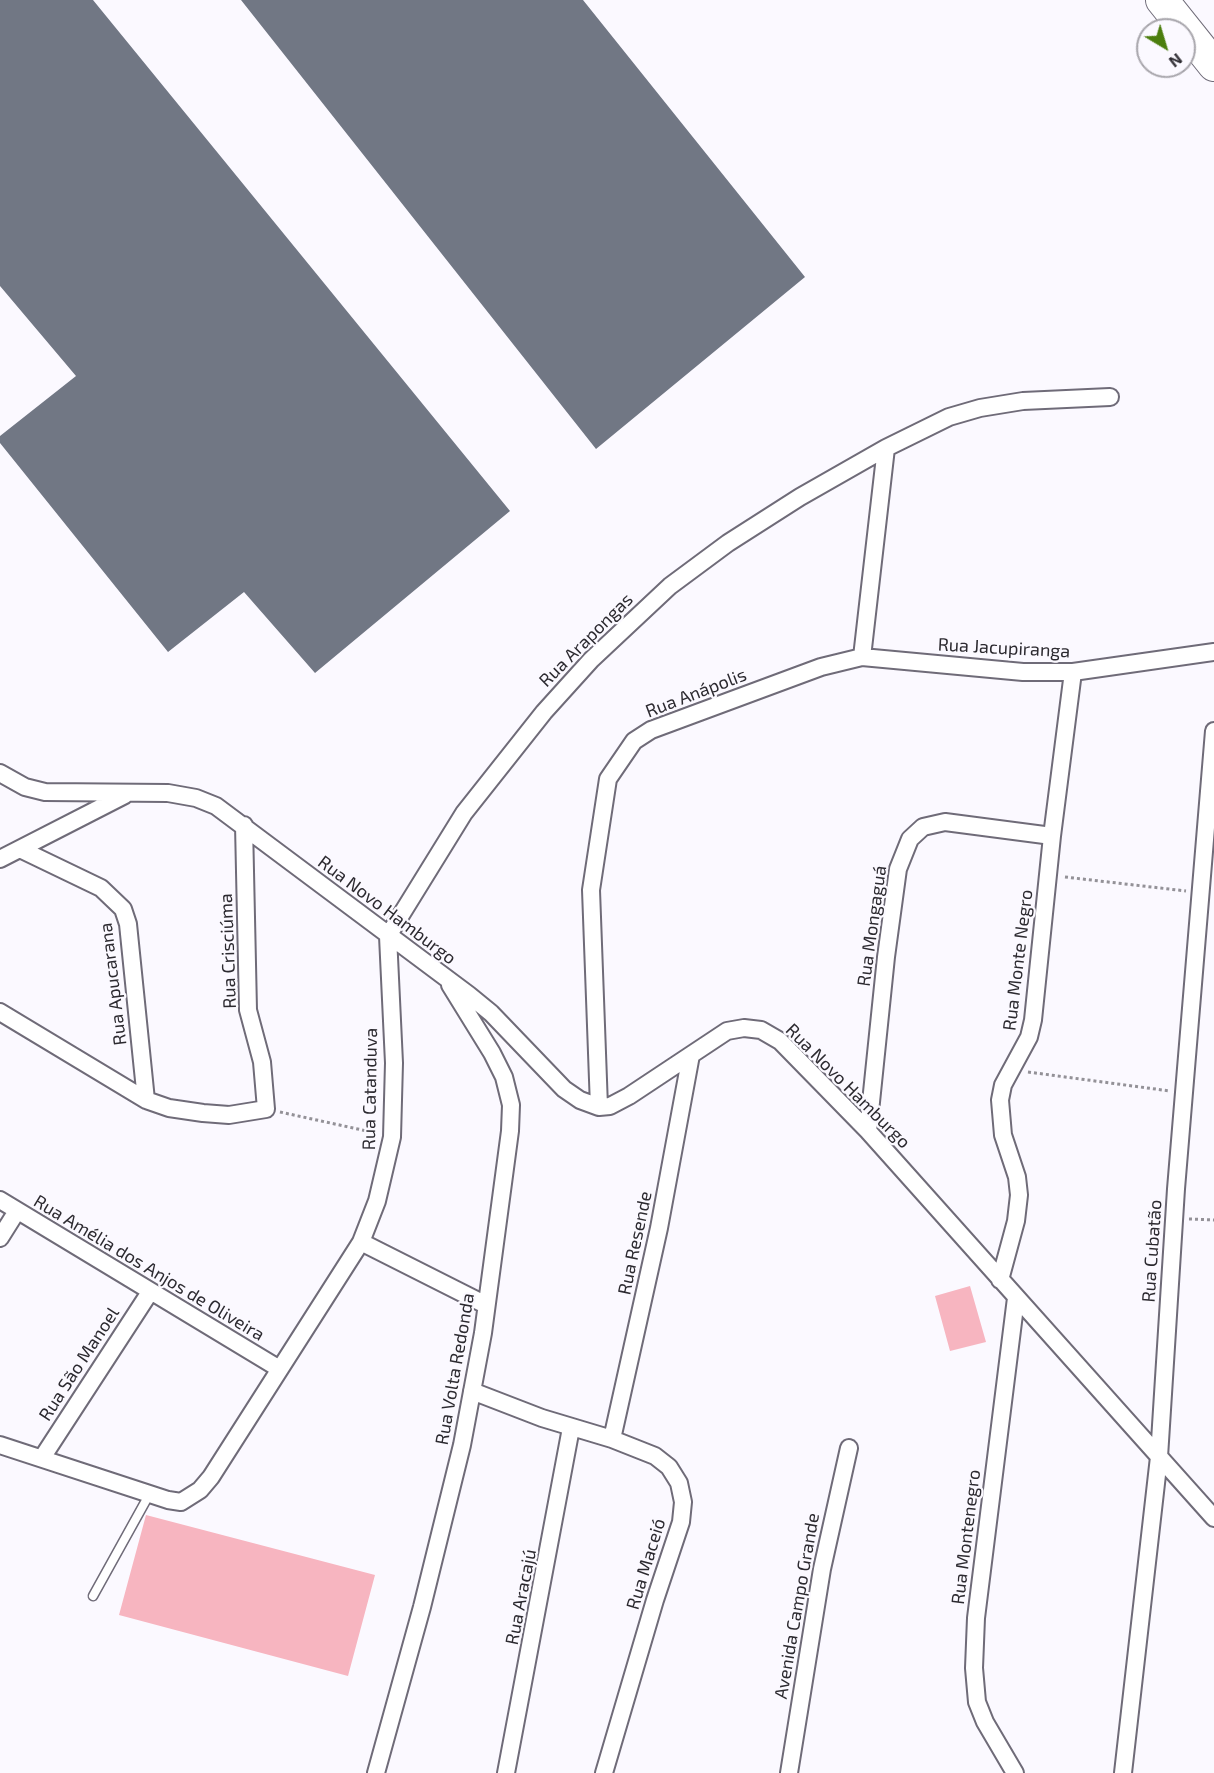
<!DOCTYPE html>
<html>
<head>
<meta charset="utf-8">
<style>
  body { margin:0 }
  #map { position:relative; width:1214px; height:1773px; overflow:hidden; background:#fbf9ff; font-family:"Exo 2",sans-serif }
  canvas { display:block }
  .north { position:absolute; left:1136px; top:18px; width:60px; height:60px; box-sizing:border-box; background:#fbf9ff; border:2px solid #a8a6ac; border-radius:50%; rotate:142deg; font-size:16px; font-weight:700; line-height:24px; text-align:center; color:#2c2a30 }
  .north::after { content:''; display:block; margin:auto; width:21px; height:27px; background:#4c7e0e; clip-path:polygon(50% 0,100% 100%,50% 72%,0 100%) }
</style>
</head>
<body>
<div id="map">
<canvas width="1214" height="1773"></canvas>
<div class="north">N</div>
</div>
<script>
const ctx = document.querySelector('canvas').getContext('2d');
ctx.lineJoin = 'round';
function paint(path, color) { ctx.fillStyle = color; ctx.fill(path, 'evenodd'); }
const poly = rows => new Path2D(rows.map(r => 'M' + r).join(''));
function stroke(path, color, width, dash) { ctx.strokeStyle = color; ctx.lineWidth = width; ctx.lineCap = dash ? 'butt' : 'round'; ctx.setLineDash(dash || []); ctx.stroke(path); }
function drawText(font, color, halo, rows, align = 'center') {
  ctx.font = font + ' "Exo 2",sans-serif'; ctx.lineWidth = 4.5; ctx.setLineDash([]); ctx.textBaseline = 'middle'; ctx.strokeStyle = halo; ctx.fillStyle = color; for (const [text, x, y, turn = 0] of rows) {
    ctx.save(); ctx.translate(x, y); ctx.rotate((+turn || 0) * Math.PI / 180); ctx.textAlign = isNaN(turn) ? turn : align; if (halo) ctx.strokeText(text, 0, 0); ctx.fillText(text, 0, 0); ctx.restore();
  }
}
paint(poly([
  [970,1286,986,1342,950,1351,935,1296],
  [146,1515,375,1575,348,1676,119,1615]
]), '#f7b5c0');
paint(poly([
  [0,0,93,0,510,511,315,673,244,592,168,652,0,443,0,436,76,376,0,286],
  [241,0,583,0,805,277,596,449]
]), '#717784');
const lane = poly([
  [93,1596,149,1495]
]);
const street = poly([
  [862,657,1023,672,1073,672,1214,652],
  [0,773,25,787,45,792,168,793,196,798,216,806,469,995,491,1013,564,1089,580,1100,599,1107,610,1106,629,1096,727,1031,744,1028,761,1030,780,1041,868,1131,1214,1518],
  [22,850,101,888,123,909,128,924,146,1100],
  [0,859,125,795],
  [0,1012,146,1100,169,1108,203,1113,229,1115,266,1109,262,1062,248,1010,244,825],
  [599,1107,591,890,608,779,634,741,651,730,821,667,862,657,886,448],
  [868,1131,886,957,898,869,910,839,923,827,945,822,1052,836],
  [0,1200,278,1368],
  [0,1238,17,1211],
  [361,1242,486,1305],
  [1000,1280,1016,1221,1019,1195,1017,1177,1003,1135,1000,1100,1003,1085,1029,1037,1033,1020,1052,836,1073,672],
  [472,1391,542,1418,612,1439,655,1456,669,1467,679,1483,683,1502,681,1522,655,1600,604,1773],
  [612,1439,659,1228,691,1055],
  [0,1445,168,1500,181,1502,200,1490,211,1477,361,1242,377,1201,392,1137,394,1063,388,936,464,813,544,712,591,660,670,586,728,543,800,497,886,448,949,417,980,408,1023,401,1110,397],
  [42,1458,150,1292],
  [376,1773,422,1607,462,1445,483,1333,510,1131,511,1105,504,1077,492,1053,450,985],
  [506,1773,571,1428],
  [789,1773,822,1569,849,1448],
  [1015,1773,985,1722,977,1702,974,1668,976,1618,1016,1298],
  [1123,1773,1159,1457,1176,1189,1214,731]
]);
const highway = poly([
  [1162,0,1214,65]
]);
stroke(lane, '#6f6b78', 11);
stroke(street, '#6f6b78', 20);
stroke(highway, '#6f6b78', 34);
stroke(poly([
  [1065,877,1186,891],
  [1028,1072,1170,1091],
  [280,1112,376,1133],
  [1189,1219,1214,1220]
]), '#939197', 3, [3, 3]);
stroke(lane, '#fff', 8);
stroke(street, '#fff', 16);
stroke(highway, '#fff', 32);
drawText('18px', '#2c2a30', '#fbf9ff', [
  ["Rua Arapongas",586,640,-45],
  ["Rua Jacupiranga",1004,648,3],
  ["Rua Anápolis",696,693,-21],
  ["Rua Novo Hamburgo",387,910,37],
  ["Rua Mongaguá",872,926,-82],
  ["Rua Crisciúma",228,951,-92],
  ["Rua Monte Negro",1018,960,-83],
  ["Rua Apucarana",113,984,-97],
  ["Rua Novo Hamburgo",848,1086,45],
  ["Rua Catanduva",370,1089,-89],
  ["Rua Resende",635,1243,-78],
  ["Rua Cubatão",1152,1251,-86],
  ["Rua Amélia dos Anjos de Oliveira",149,1268,31],
  ["Rua São Manoel",79,1364,-57],
  ["Rua Volta Redonda",455,1369,-80],
  ["Rua Montenegro",966,1537,-83],
  ["Rua Maceió",646,1564,-73],
  ["Rua Aracajú",521,1597,-79],
  ["Avenida Campo Grande",797,1606,-80]
]);
</script>
</body>
</html>
